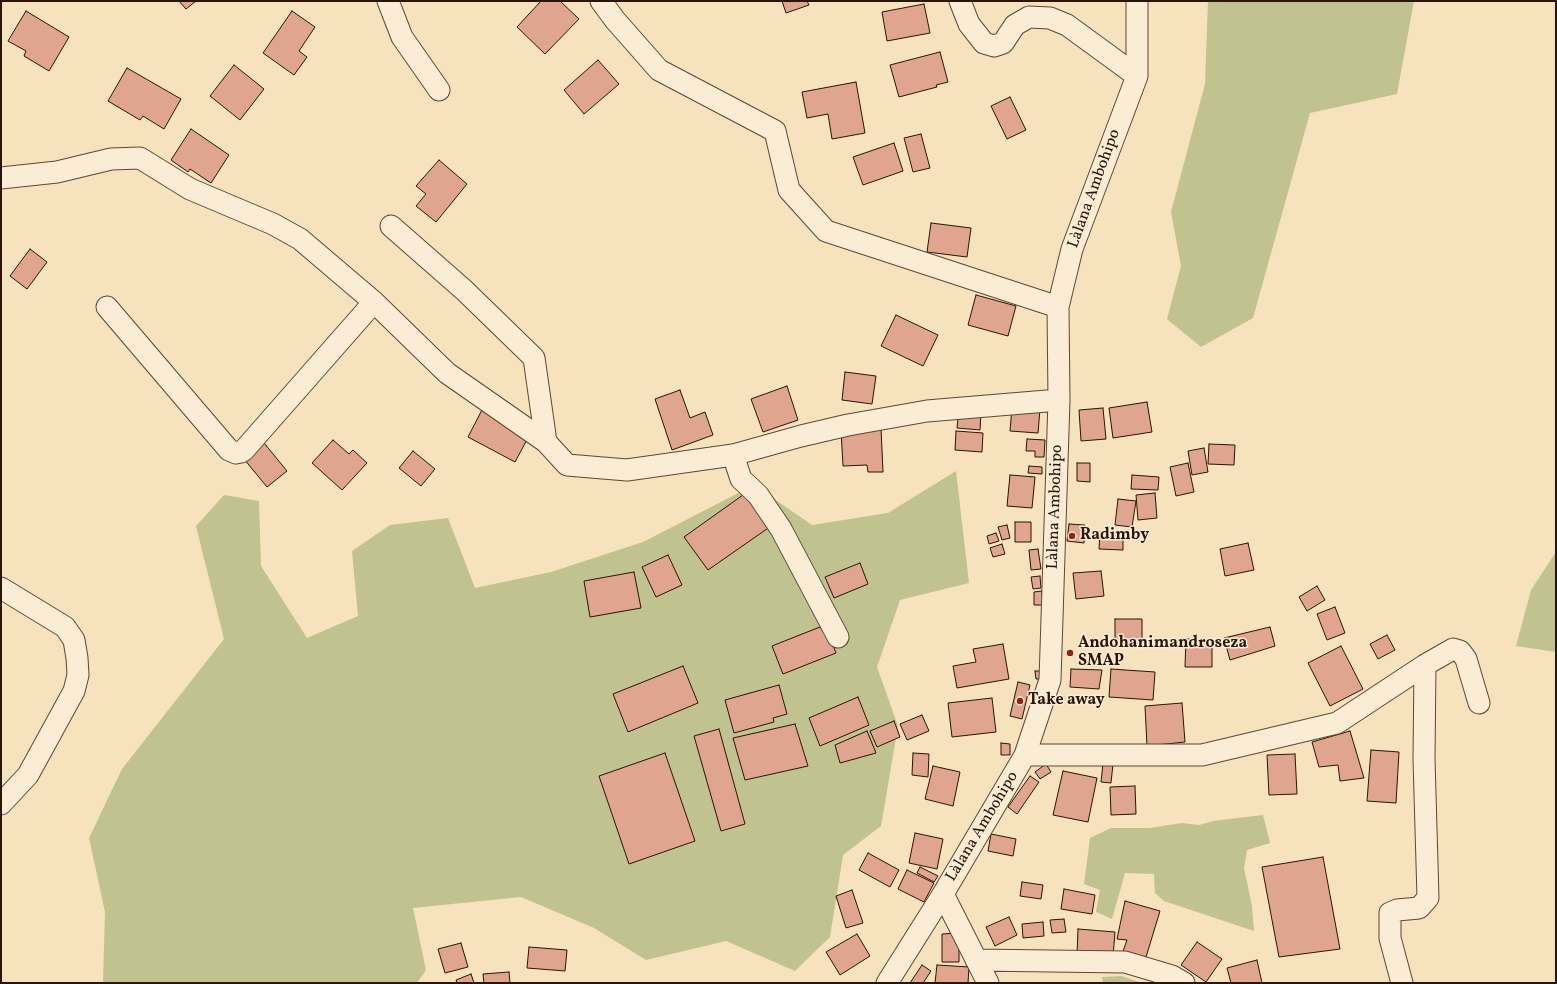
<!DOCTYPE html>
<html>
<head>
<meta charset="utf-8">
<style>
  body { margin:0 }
  #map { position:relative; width:1557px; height:984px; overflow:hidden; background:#f7e2be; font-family:Vollkorn,serif }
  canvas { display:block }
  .frame { position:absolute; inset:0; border:2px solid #2a1307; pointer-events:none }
</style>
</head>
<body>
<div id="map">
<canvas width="1557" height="984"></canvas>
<div class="frame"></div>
</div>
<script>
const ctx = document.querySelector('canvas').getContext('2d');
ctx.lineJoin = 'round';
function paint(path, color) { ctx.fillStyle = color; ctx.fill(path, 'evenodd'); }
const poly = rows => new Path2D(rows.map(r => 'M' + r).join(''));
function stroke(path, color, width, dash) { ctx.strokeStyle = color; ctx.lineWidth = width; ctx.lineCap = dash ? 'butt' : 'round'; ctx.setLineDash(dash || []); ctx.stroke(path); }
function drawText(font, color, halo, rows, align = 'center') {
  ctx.font = font + ' Vollkorn,serif'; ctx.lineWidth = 3; ctx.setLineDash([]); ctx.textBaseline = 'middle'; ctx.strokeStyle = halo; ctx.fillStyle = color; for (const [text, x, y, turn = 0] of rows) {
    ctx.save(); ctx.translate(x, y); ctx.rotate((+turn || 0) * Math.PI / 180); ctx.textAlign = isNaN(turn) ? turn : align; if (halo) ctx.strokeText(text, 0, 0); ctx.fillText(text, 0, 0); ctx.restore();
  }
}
paint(poly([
  [1208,1,1414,1,1397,94,1310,113,1253,318,1201,347,1167,319,1181,266,1171,212,1205,84],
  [956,471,969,583,900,600,877,667,898,726,881,826,843,855,830,937,795,971,726,941,646,960,594,928,521,897,413,908,426,970,417,983,103,983,105,912,89,838,122,769,224,639,196,526,224,495,259,501,261,566,307,638,358,616,352,551,390,525,448,518,475,588,551,572,643,542,754,485,812,525,888,513],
  [1556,552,1556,652,1516,646,1531,590],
  [1263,815,1270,843,1247,850,1244,868,1252,906,1254,931,1164,901,1155,893,1154,874,1125,873,1112,919,1096,912,1100,890,1084,884,1090,838,1111,828,1150,828,1182,823,1199,825,1213,821],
  [1121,976,1139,982,1141,983,1103,983,1102,977]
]), '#c0c28f');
const building = poly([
  [179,1,196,1,186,9,179,1],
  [541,1,560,1,579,19,545,54,517,27,541,1],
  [782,1,807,1,809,5,786,13,782,1],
  [924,4,930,33,887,41,882,12,924,4],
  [26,11,69,37,49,71,24,56,26,51,8,41,26,11],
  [292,11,315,27,299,51,307,57,294,75,263,53,292,11],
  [940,52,948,82,936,85,937,87,899,97,890,65,940,52],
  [598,60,619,84,584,114,564,90,598,60],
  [234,65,264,89,240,120,210,96,234,65],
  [127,68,181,99,164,129,143,116,140,120,108,101,127,68],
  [856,82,865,133,832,139,828,114,807,118,802,92,856,82],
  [1010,97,1026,130,1007,139,991,106,1010,97],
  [191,129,229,155,211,183,190,169,188,172,171,160,191,129],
  [921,134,930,168,913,172,904,138,921,134],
  [894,143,903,171,863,185,853,157,894,143],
  [439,160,467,184,436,222,416,206,426,194,416,186,439,160],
  [931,223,971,228,967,257,927,252,931,223],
  [30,249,47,262,27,289,10,276,30,249],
  [976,295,1016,306,1008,336,968,325,976,295],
  [896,315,938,335,923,366,881,346,896,315],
  [845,372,876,376,872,404,842,400,845,372],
  [787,386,798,420,763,432,751,399,787,386],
  [680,390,690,418,705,412,713,435,672,450,655,399,680,390],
  [1147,402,1152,432,1113,438,1109,408,1147,402],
  [1012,407,1040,409,1038,433,1010,431,1012,407],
  [483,408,530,434,515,462,468,437,483,408],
  [1103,408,1106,439,1081,441,1079,410,1103,408],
  [959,409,981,411,980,430,957,428,959,409],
  [881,428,883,472,868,472,867,465,843,466,841,430,881,428],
  [956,431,983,433,982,452,955,450,956,431],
  [1027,439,1045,440,1044,457,1035,457,1035,451,1026,451,1027,439],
  [333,440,349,454,353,450,367,463,342,490,312,463,333,440],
  [264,443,287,471,267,487,244,459,264,443],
  [1209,444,1235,445,1234,465,1208,464,1209,444],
  [1204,448,1208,472,1192,475,1188,451,1204,448],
  [413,451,435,469,421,486,399,468,413,451],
  [1077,463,1090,463,1090,482,1077,481,1077,463],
  [1188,463,1194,492,1176,496,1170,467,1188,463],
  [1029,466,1042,467,1042,474,1028,473,1029,466],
  [1010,475,1035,477,1032,508,1007,506,1010,475],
  [1132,475,1159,477,1158,490,1131,489,1132,475],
  [750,490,774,524,708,570,684,537,750,490],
  [1155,493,1157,518,1138,520,1136,495,1155,493],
  [1118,499,1136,501,1132,527,1115,525,1118,499],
  [1015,522,1031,522,1031,542,1015,542,1015,522],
  [1069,524,1085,525,1084,543,1067,541,1069,524],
  [1007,525,1010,538,1002,540,998,527,1007,525],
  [1100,532,1123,533,1123,550,1099,549,1100,532],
  [996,533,999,541,989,544,987,536,996,533],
  [1248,543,1254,570,1225,576,1220,549,1248,543],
  [1002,544,1005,554,993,557,990,548,1002,544],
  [1038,549,1041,569,1031,570,1029,550,1038,549],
  [668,555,682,585,656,597,642,567,668,555],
  [860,563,868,584,834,598,825,577,860,563],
  [1101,571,1104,596,1076,599,1073,573,1101,571],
  [634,572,641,608,590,617,584,581,634,572],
  [1040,576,1041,588,1033,589,1031,577,1040,576],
  [1317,586,1325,600,1307,611,1299,597,1317,586],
  [1042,591,1043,605,1034,605,1034,592,1042,591],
  [1335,607,1345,633,1327,640,1317,614,1335,607],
  [1115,619,1142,619,1142,645,1115,646,1115,619],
  [825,625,836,653,783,674,772,646,825,625],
  [1270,627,1275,646,1230,660,1224,638,1270,627],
  [1387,635,1395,650,1378,659,1370,644,1387,635],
  [1186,639,1212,640,1212,667,1185,667,1186,639],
  [1003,644,1009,679,957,688,953,666,976,662,973,649,1003,644],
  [1341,646,1363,689,1330,706,1308,663,1341,646],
  [683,666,698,703,628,732,613,694,683,666],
  [1071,669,1102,670,1099,689,1070,687,1071,669],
  [1111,669,1155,672,1153,700,1109,697,1111,669],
  [1035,671,1040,671,1041,679,1036,679,1035,671],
  [1018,682,1030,685,1022,719,1010,716,1018,682],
  [779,685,787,714,773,718,774,722,734,733,725,700,779,685],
  [858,697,869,725,820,746,809,718,858,697],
  [992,698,996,732,952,737,948,703,992,698],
  [1182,703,1185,742,1147,746,1145,706,1182,703],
  [922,715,929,731,907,740,900,724,922,715],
  [894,721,900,737,877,747,870,731,894,721],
  [795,724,808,766,745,780,733,738,795,724],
  [719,729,745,824,721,831,694,736,719,729],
  [867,731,876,753,840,763,835,745,867,731],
  [1350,731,1364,778,1340,781,1338,765,1319,767,1312,742,1350,731],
  [1001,743,1010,744,1010,755,1001,755,1001,743],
  [1371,750,1399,752,1396,803,1367,801,1371,750],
  [665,753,695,841,629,864,599,776,665,753],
  [913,753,929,754,928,777,912,775,913,753],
  [1295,754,1297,794,1269,795,1267,755,1295,754],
  [1103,763,1113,764,1111,783,1101,782,1103,763],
  [1046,764,1051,772,1040,779,1035,772,1046,764],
  [933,766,960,772,953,806,925,799,933,766],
  [1063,771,1097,778,1088,822,1053,815,1063,771],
  [1030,776,1039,782,1017,814,1008,807,1030,776],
  [1135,786,1136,814,1111,815,1110,787,1135,786],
  [915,833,943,839,937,869,909,863,915,833],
  [991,834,1016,839,1013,856,988,851,991,834],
  [868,853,899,870,890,887,859,870,868,853],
  [1323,857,1340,949,1279,957,1262,867,1323,857],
  [920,867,938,876,934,882,917,873,920,867],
  [907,870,934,883,924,902,898,889,907,870],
  [1022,882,1043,885,1041,899,1020,896,1022,882],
  [1064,889,1095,895,1092,914,1061,909,1064,889],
  [852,890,863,923,846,928,836,896,852,890],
  [1125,901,1160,911,1146,957,1122,954,1127,940,1117,939,1125,901],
  [1009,917,1017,935,995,946,986,927,1009,917],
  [1064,919,1066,932,1052,933,1050,920,1064,919],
  [1043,922,1044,936,1023,938,1022,924,1043,922],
  [1078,929,1115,932,1113,957,1077,954,1078,929],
  [959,933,959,962,942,962,942,934,959,933],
  [857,934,870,956,840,975,826,952,857,934],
  [1197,942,1222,959,1206,982,1181,965,1197,942],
  [461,943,468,967,445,973,438,949,461,943],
  [529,947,567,950,565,971,527,968,529,947],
  [1257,960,1262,983,1231,983,1227,968,1257,960],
  [922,965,931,971,923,983,910,983,922,965],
  [937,965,969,967,968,983,935,983,937,965],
  [509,972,510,983,484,983,483,974,509,972],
  [471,974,474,983,457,983,456,980,471,974]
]);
paint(building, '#e0a58e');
stroke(building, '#2a1307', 1);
const minor = poly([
  [388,1,402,37,439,90],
  [601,1,615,20,659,70,775,131,789,190,826,231,1058,307],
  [960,1,969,24,984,43,994,46,1003,43,1015,25,1029,17,1050,18,1067,25,1137,76],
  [1,178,57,172,111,159,140,158,190,189,273,224,300,239,374,302,447,373,546,442,567,465,627,470,733,455,801,436,848,425,927,411,1059,400],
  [391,226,464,290,534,358,546,442],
  [107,307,229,450,236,453,241,452,244,450,374,302],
  [733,455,741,479,758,495,781,529,838,637],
  [1,588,65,627,74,640,77,658,78,675,74,691,28,775,1,804],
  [1025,755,1202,755,1337,723,1425,665,1453,649,1460,651,1466,659,1479,703],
  [943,894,988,983],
  [976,960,1125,962,1172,976,1184,983],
  [887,983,943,894,1025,755,1050,680,1059,400,1058,307,1072,249,1137,76,1137,1],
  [1402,983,1390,938,1390,913,1397,910,1419,908,1428,898,1424,759,1425,665]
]);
stroke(minor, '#5d4735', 23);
stroke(minor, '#faecd5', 21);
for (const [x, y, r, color] of [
  [1072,536,4,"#8f2418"],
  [1070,653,4,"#8f2418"],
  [1020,701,4,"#8f2418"]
]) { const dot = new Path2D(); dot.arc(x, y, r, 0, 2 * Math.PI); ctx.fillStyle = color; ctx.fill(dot); stroke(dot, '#faecd5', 1.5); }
drawText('16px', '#2a1307', '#faecd5', [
  ["Làlana Ambohipo",1095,189,-70],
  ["Làlana Ambohipo",1056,507,-88],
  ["Làlana Ambohipo",983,827,-59]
]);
drawText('bold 16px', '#2a1307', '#faecd5', [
  ["Radimby",1080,536],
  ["Andohanimandroseza",1078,644],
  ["SMAP",1078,662],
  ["Take away",1028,701]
], 'left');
</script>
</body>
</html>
